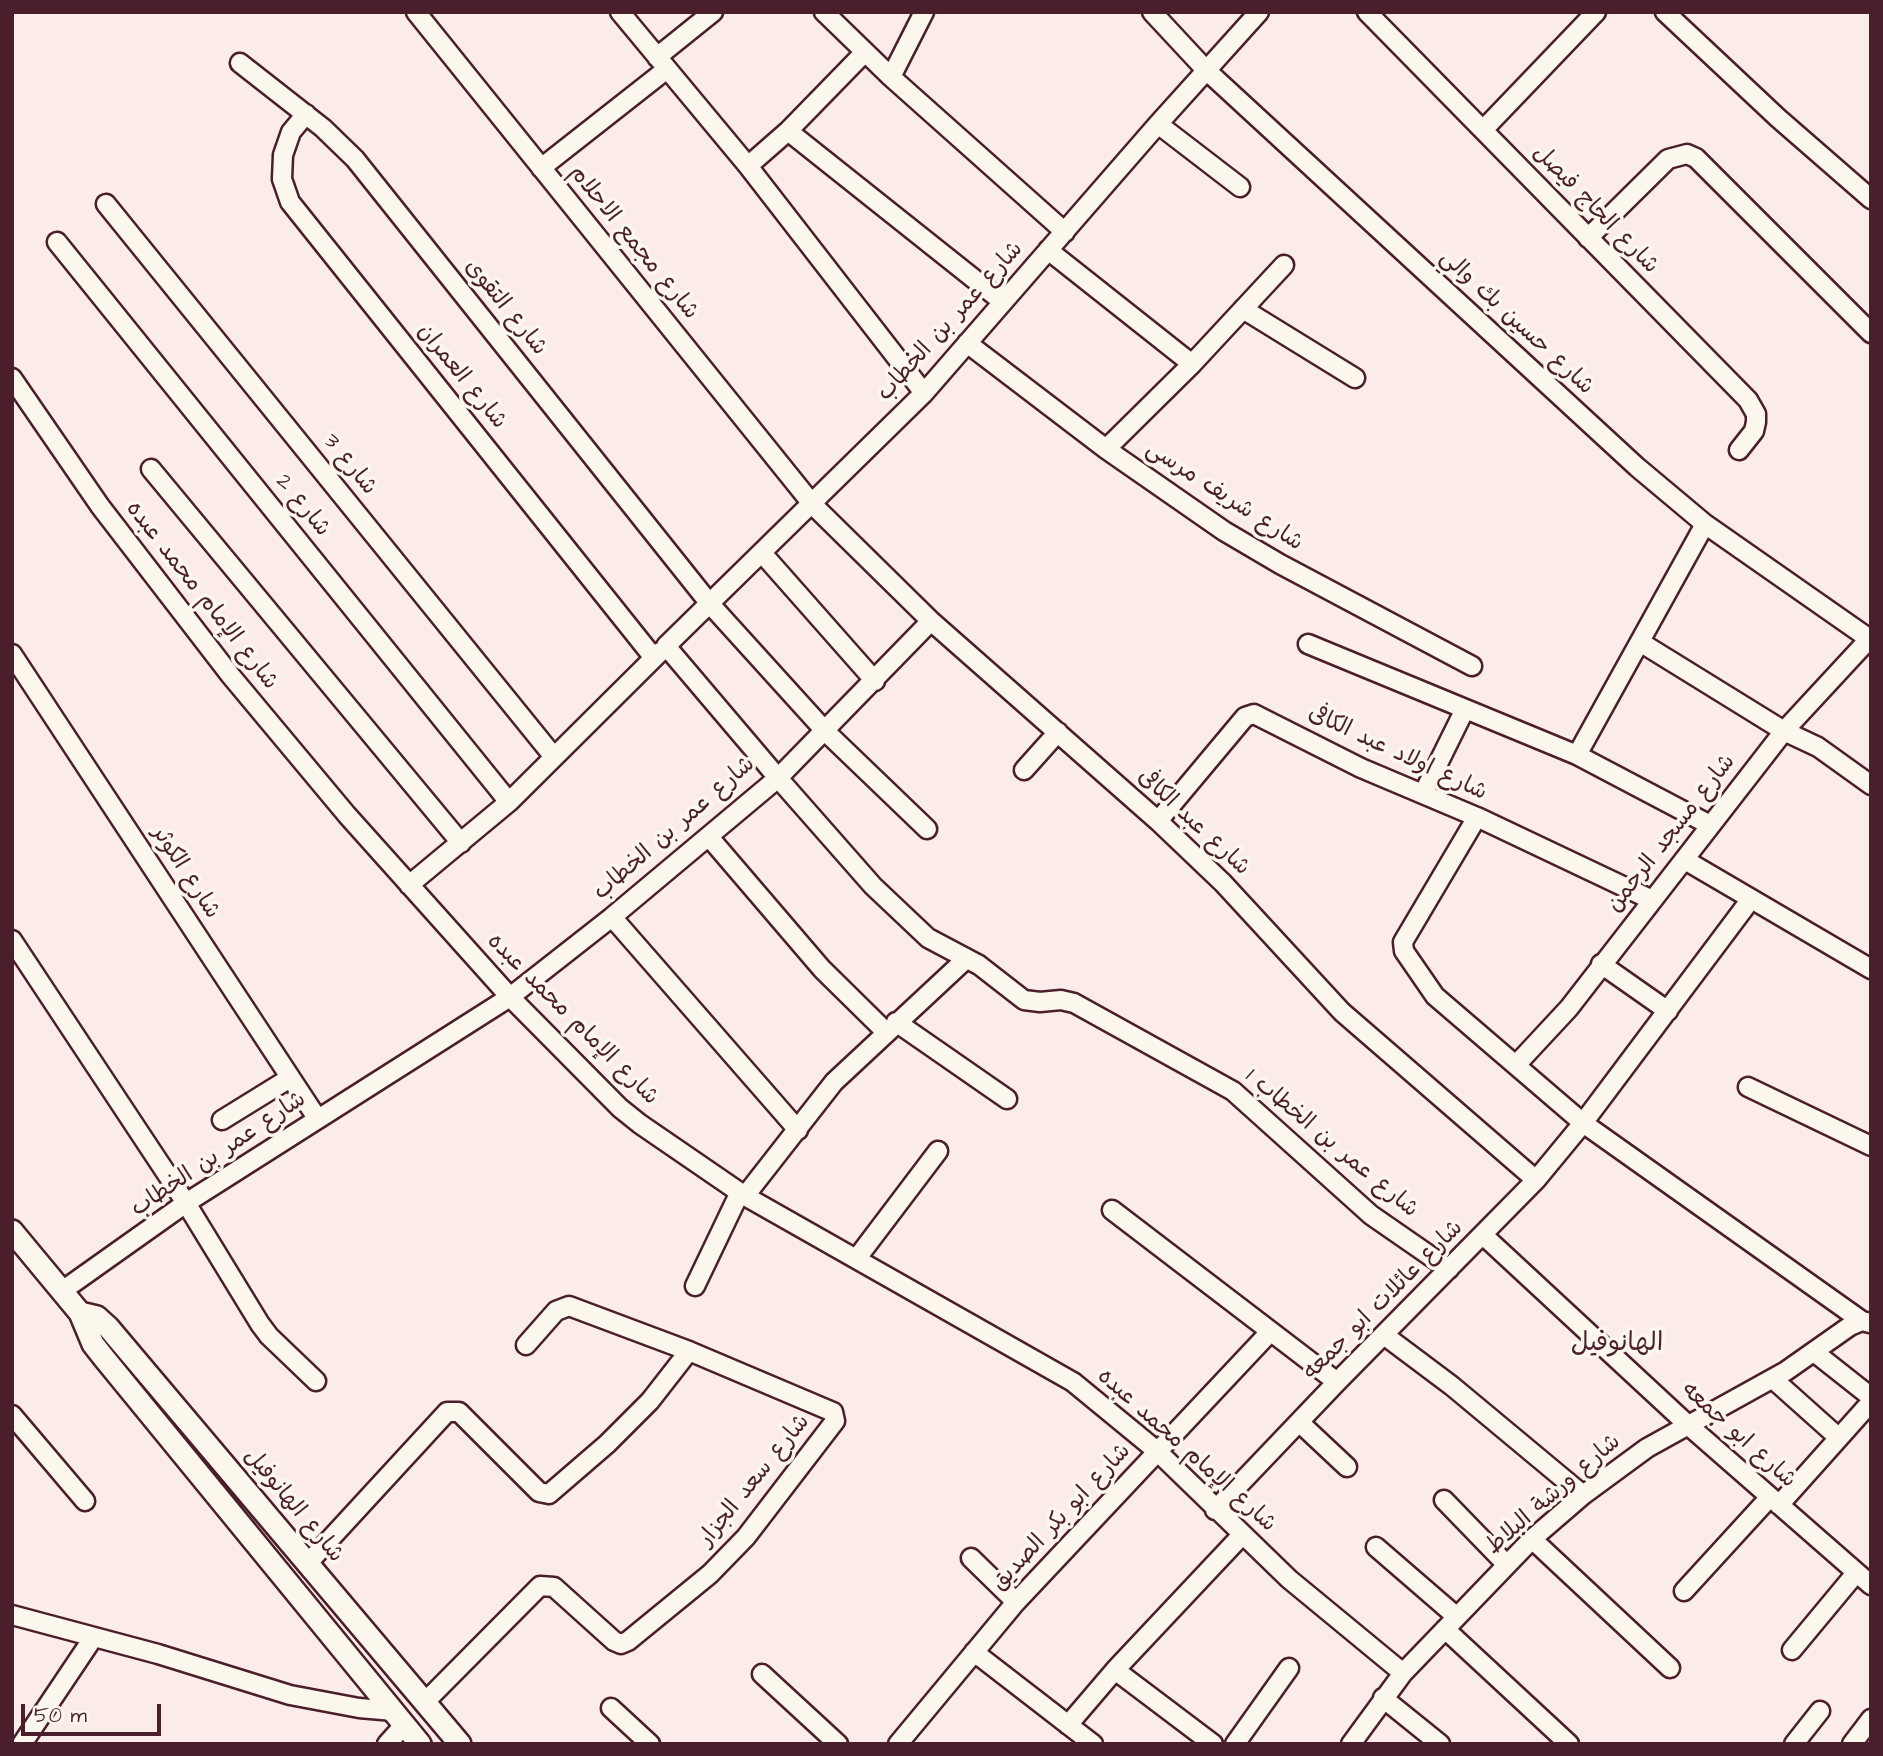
<!DOCTYPE html>
<html>
<head>
<meta charset="utf-8">
<style>
  body { margin:0 }
  #map { position:relative; width:1883px; height:1756px; overflow:hidden; background:#fbece9; font-family:"Architects Daughter",sans-serif }
  canvas { display:block }
  .frame { position:absolute; inset:0; border:14px solid #4a1f2b; pointer-events:none }
  .scale { position:absolute; left:21px; top:1704px; width:140px; height:32px; box-sizing:border-box; border:4px solid #4a1f2b; border-top:0; padding-left:9px; font-size:21px; line-height:24px; white-space:nowrap; color:#4a1f2b; -webkit-text-stroke:5px #fbf7ec; paint-order:stroke }
</style>
</head>
<body>
<div id="map">
<canvas width="1883" height="1756"></canvas>
<div class="frame"></div>
<div class="scale">50 m</div>
</div>
<script>
const ctx = document.querySelector('canvas').getContext('2d');
ctx.lineJoin = 'round';
const poly = rows => new Path2D(rows.map(r => 'M' + r).join(''));
function stroke(path, color, width, dash) { ctx.strokeStyle = color; ctx.lineWidth = width; ctx.lineCap = dash ? 'butt' : 'round'; ctx.setLineDash(dash || []); ctx.stroke(path); }
function drawText(font, color, halo, rows, align = 'center') {
  ctx.font = font + ' "Architects Daughter","Playpen Sans Arabic",sans-serif'; ctx.lineWidth = 7; ctx.setLineDash([]); ctx.textBaseline = 'middle'; ctx.strokeStyle = halo; ctx.fillStyle = color; for (const [text, x, y, turn = 0] of rows) {
    ctx.save(); ctx.translate(x, y); ctx.rotate((+turn || 0) * Math.PI / 180); ctx.textAlign = isNaN(turn) ? turn : align; if (halo) ctx.strokeText(text, 0, 0); ctx.fillText(text, 0, 0); ctx.restore();
  }
}
const minor = poly([
  [416,12,813,505,931,621,1158,821,1223,883,1342,1012,1536,1180],
  [620,12,748,166,924,393],
  [824,12,891,77,1065,232],
  [1152,12,1206,70,1637,467,1705,524,1871,640],
  [1367,12,1748,400,1756,414,1756,422,1754,431,1739,450],
  [1665,12,1778,118,1871,199],
  [657,57,713,12],
  [240,63,323,128,355,159,710,604,826,732,927,829],
  [891,77,924,12],
  [306,114,291,132,283,155,282,179,290,202,654,658],
  [1158,124,1240,187],
  [1483,130,1596,12],
  [788,131,1003,302],
  [748,166,788,131,864,53],
  [541,168,667,69],
  [106,204,554,757],
  [1588,238,1668,159,1687,154,1696,158,1871,333],
  [57,242,509,802],
  [1048,250,1192,364],
  [1243,309,1355,378],
  [967,343,1106,449,1224,531,1280,564,1472,666],
  [12,378,100,506,231,676,347,815,510,997,620,1108,640,1124,745,1196,1073,1382,1157,1451,1289,1579,1403,1673],
  [1106,449,1192,364,1284,265],
  [151,469,461,843],
  [762,553,875,681],
  [931,621,778,778,873,886,928,938,979,965,1024,1000,1040,1002,1061,1000,1074,1003,1233,1091,1371,1215,1449,1269],
  [1640,642,1784,731,1818,747,1871,785],
  [1308,644,1577,755,1710,825],
  [12,654,317,1118],
  [1577,755,1705,524],
  [1024,770,1058,732],
  [1423,794,1465,709],
  [1477,817,1403,942,1404,951,1435,996,1583,1123,1862,1321],
  [1158,821,1245,717,1254,714,1361,768,1477,817,1652,900],
  [709,837,822,969,886,1032],
  [1685,860,1871,969],
  [409,885,509,802,660,652],
  [612,917,798,1130],
  [12,940,186,1203,260,1324,269,1336,316,1381],
  [1601,964,1668,1011],
  [896,1022,1007,1099],
  [1516,1065,1569,1008,1784,731,1871,637],
  [1748,1087,1871,1146],
  [222,1120,290,1078],
  [745,1196,834,1082,966,959],
  [1112,1210,1337,1382],
  [1483,1235,1688,1425,1871,1585],
  [857,1258,938,1151],
  [695,1286,740,1192],
  [62,1291,186,1203,510,997,612,917,778,778,666,646,924,393,1158,124,1259,12],
  [1384,1335,1452,1386,1583,1495],
  [1814,1352,1871,1397],
  [1773,1379,1839,1438],
  [12,1415,85,1501],
  [1299,1422,1347,1467],
  [1444,1500,1507,1565],
  [1779,1505,1871,1402],
  [1215,1510,1337,1382,1536,1180,1583,1123,1751,899],
  [1532,1539,1670,1668],
  [1376,1547,1457,1617],
  [971,1558,1016,1602],
  [308,1563,447,1412,459,1412,539,1492,549,1494,607,1444,650,1401,689,1351],
  [1684,1591,1770,1497],
  [12,1615,158,1654,290,1695,359,1708,394,1711],
  [1445,1629,1569,1744],
  [1792,1650,1856,1573],
  [974,1652,1093,1744],
  [1115,1670,1213,1744],
  [762,1674,838,1744],
  [1383,1698,1440,1744],
  [425,1702,540,1586,554,1587,614,1641,621,1644,628,1641,710,1574,746,1537,835,1421,833,1412,689,1351,569,1306,556,1311,526,1345],
  [611,1708,650,1744],
  [1068,1725,1115,1670,1242,1535],
  [22,1744,93,1638],
  [387,1744,405,1724],
  [898,1744,1016,1602,1270,1332],
  [1235,1744,1289,1668],
  [1351,1744,1403,1673,1532,1539,1583,1495,1647,1448,1786,1371,1850,1326,1862,1321,1870,1323],
  [1794,1744,1820,1711],
  [1852,1744,1871,1719]
]);
const tertiary = poly([
  [12,1231,80,1313,93,1344,104,1358,420,1744],
  [80,1313,97,1317,108,1327,460,1744]
]);
stroke(minor, '#4a1f2b', 23);
stroke(tertiary, '#4a1f2b', 26);
stroke(minor, '#fbf7ec', 18);
stroke(tertiary, '#fbf7ec', 21);
drawText('23px', '#4a1f2b', '#fbf7ec', [
  ["شارع الحاج فيصل",1595,210,46],
  ["شارع مجمع الاحلام",633,243,51],
  ["شارع التقوى",505,308,51],
  ["شارع عمر بن الخطاب",951,322,-48],
  ["شارع حسين بك والي",1516,323,43],
  ["شارع العمران",461,377,51],
  ["شارع 3",349,465,51],
  ["شارع شريف مرسى",1224,497,33],
  ["شارع 2",302,506,51],
  ["شارع الإمام محمد عبده",201,596,52],
  ["شارع اولاد عبد الكافى",1397,754,25],
  ["شارع عبد الكافى",1193,823,43],
  ["شارع عمر بن الخطاب",675,829,-41],
  ["شارع مسجد الرحمن",1672,834,-52],
  ["شارع الكوثر",185,873,57],
  ["شارع الإمام محمد عبده",572,1020,45],
  ["شارع عمر بن الخطاب 1",1331,1144,40],
  ["شارع عمر بن الخطاب",219,1155,-34],
  ["شارع عائلات ابو جمعه",1384,1301,-45],
  ["شارع ابو جمعه",1738,1436,42],
  ["شارع الإمام محمد عبده",1186,1451,42],
  ["شارع سعد الجزار",755,1481,-51],
  ["شارع ورشة البلاط",1554,1495,-41],
  ["شارع الهانوفيل",293,1506,50],
  ["شارع ابو بكر الصديق",1062,1518,-47]
]);
drawText('26px', '#4a1f2b', '#fbf7ec', [
  ["الهانوفيل",1617,1345]
]);
</script>
</body>
</html>
